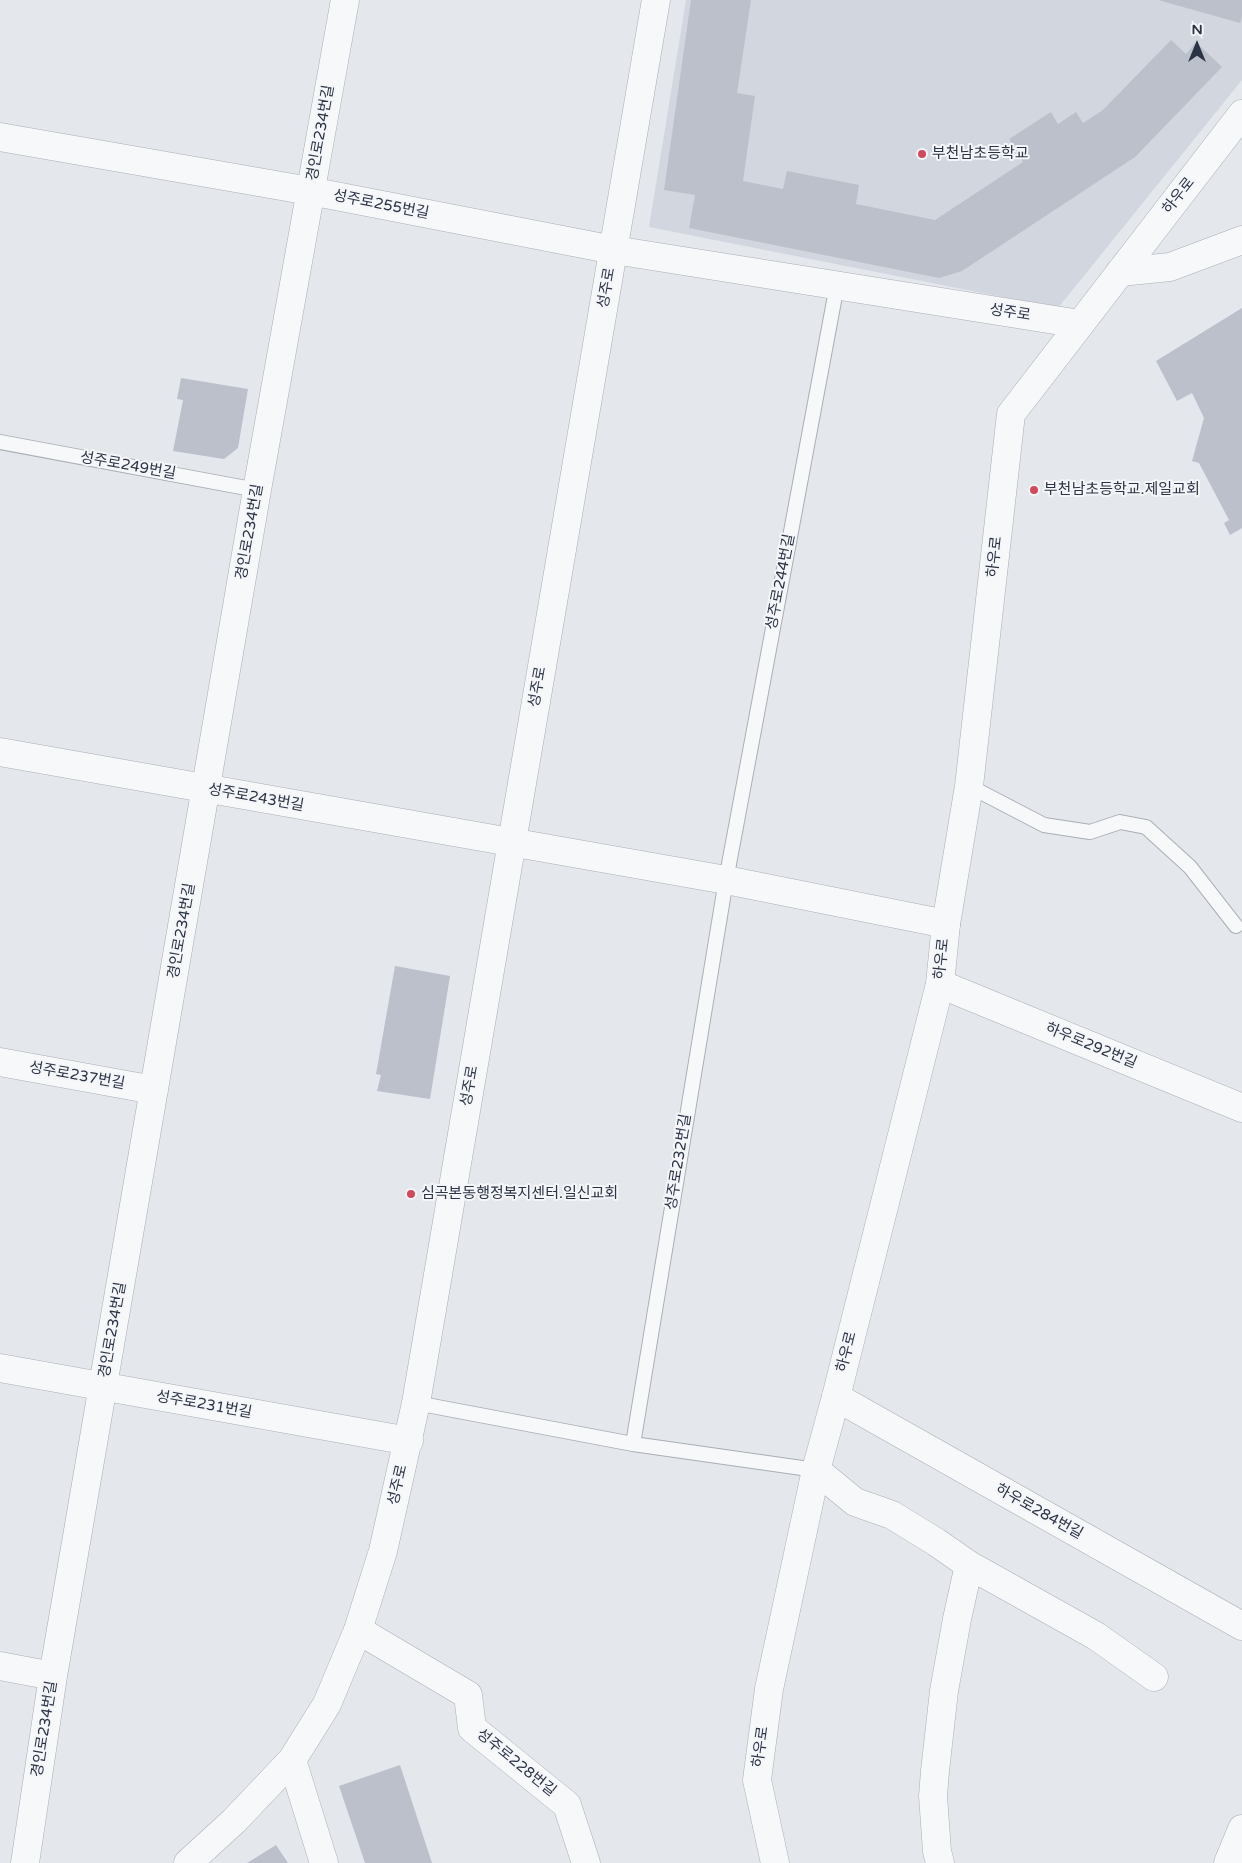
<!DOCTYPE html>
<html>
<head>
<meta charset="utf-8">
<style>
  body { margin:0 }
  #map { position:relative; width:1242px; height:1863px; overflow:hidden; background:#e4e7ec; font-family:"Varela Round",sans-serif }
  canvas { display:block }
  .north { position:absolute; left:1172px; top:20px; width:50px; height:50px; -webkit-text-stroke:4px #f4f6f9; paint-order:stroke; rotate:0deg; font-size:14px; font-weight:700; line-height:20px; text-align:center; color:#2b3445 }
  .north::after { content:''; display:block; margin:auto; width:18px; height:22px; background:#2b3445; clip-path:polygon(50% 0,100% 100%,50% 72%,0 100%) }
</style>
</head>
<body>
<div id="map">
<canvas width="1242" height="1863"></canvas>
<div class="north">N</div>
</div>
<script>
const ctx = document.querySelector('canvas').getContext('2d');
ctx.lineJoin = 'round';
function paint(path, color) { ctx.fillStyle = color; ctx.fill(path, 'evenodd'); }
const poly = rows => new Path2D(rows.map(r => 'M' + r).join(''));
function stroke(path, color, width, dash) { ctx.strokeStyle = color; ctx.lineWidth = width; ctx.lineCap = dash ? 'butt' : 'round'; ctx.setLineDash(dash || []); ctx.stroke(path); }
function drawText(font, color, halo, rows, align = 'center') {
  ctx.font = font + ' "Varela Round","Noto Sans KR",sans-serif'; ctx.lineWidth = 4; ctx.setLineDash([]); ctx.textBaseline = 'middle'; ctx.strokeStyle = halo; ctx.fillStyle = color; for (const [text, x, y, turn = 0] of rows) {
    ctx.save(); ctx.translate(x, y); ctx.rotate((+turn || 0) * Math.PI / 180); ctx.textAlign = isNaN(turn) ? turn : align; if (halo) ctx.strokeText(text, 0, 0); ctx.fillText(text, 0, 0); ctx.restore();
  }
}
paint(poly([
  [686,0,1242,0,1242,80,1058,308,649,227]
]), '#d2d6de');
paint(poly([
  [691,0,751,0,737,93,755,96,743,181,783,189,787,171,859,185,856,204,935,220,1023,162,1009,139,1051,112,1058,124,1076,112,1083,123,1103,110,1171,40,1186,54,1196,42,1222,67,1135,157,962,271,939,278,689,228,695,195,664,190],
  [1158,0,1242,0,1242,16,1240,23],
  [1242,308,1242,528,1230,535,1224,523,1229,520,1199,463,1192,461,1204,418,1192,393,1177,401,1156,361],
  [181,378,248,389,238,448,224,459,173,451,183,400,177,399],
  [395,966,450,976,430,1099,377,1091,381,1075,376,1074],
  [400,1765,432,1863,365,1863,339,1786],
  [276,1845,288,1863,247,1863]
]), '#bbc0ca');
const service = poly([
  [0,442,257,490],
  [969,786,1044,825,1090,832,1120,822,1146,827,1190,867,1236,926],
  [416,1403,633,1444,816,1470],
  [633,1444,726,880,837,285]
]);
const minor = poly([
  [0,137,310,191,614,250,1080,324],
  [1120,272,1170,267,1242,240],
  [0,752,726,880,946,924],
  [940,984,1242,1108],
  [0,1062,154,1090],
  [0,1368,409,1441],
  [836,1397,1242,1626],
  [816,1470,855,1502,892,1515,936,1542,969,1565,1096,1636,1154,1677],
  [358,1630,468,1695,472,1728,567,1805,586,1863],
  [0,1666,53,1676],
  [292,1760,324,1863],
  [25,1863,53,1676,257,490,345,0],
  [940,1863,937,1851,933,1796,935,1771,944,1691,957,1619,969,1565],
  [1228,1863,1242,1829]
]);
const tertiary = poly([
  [188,1863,234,1821,292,1760,327,1704,358,1630,383,1551,416,1403,656,0],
  [775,1863,757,1780,769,1689,816,1470,836,1397,940,984,946,924,969,786,1011,414,1242,114]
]);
stroke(service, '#a9aeb7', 16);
stroke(minor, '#a9aeb7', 29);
stroke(tertiary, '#a9aeb7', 29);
stroke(service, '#f7f8fa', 14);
stroke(minor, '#f7f8fa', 28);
stroke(tertiary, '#f7f8fa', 28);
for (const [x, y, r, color] of [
  [922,154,5,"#d1495b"],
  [1034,490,5,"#d1495b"],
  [411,1194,5,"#d1495b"]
]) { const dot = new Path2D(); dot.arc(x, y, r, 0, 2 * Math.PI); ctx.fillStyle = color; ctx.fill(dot); stroke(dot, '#f4f6f9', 2); }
drawText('15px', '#2b3445', '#f4f6f9', [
  ["경인로234번길",321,133,-80],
  ["하우로",1179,196,-52],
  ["성주로255번길",381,205,11],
  ["성주로",607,288,-80],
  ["성주로",1010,313,9],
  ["성주로249번길",128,466,10],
  ["경인로234번길",250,532,-80],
  ["하우로",995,557,-84],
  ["성주로244번길",781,582,-79],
  ["성주로",538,687,-80],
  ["성주로243번길",256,798,10],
  ["경인로234번길",182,931,-80],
  ["하우로",942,959,-84],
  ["하우로292번길",1091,1046,22],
  ["성주로237번길",77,1076,10],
  ["성주로",470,1086,-80],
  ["성주로232번길",679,1162,-81],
  ["경인로234번길",113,1330,-80],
  ["하우로",847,1352,-76],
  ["성주로231번길",204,1405,10],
  ["성주로",398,1485,-77],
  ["하우로284번길",1039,1512,29],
  ["경인로234번길",45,1729,-81],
  ["하우로",761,1747,-82],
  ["성주로228번길",516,1763,39]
]);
drawText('15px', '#2b3445', '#f4f6f9', [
  ["부천남초등학교",932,154],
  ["부천남초등학교.제일교회",1044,490],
  ["심곡본동행정복지센터.일신교회",421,1194]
], 'left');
</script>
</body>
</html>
